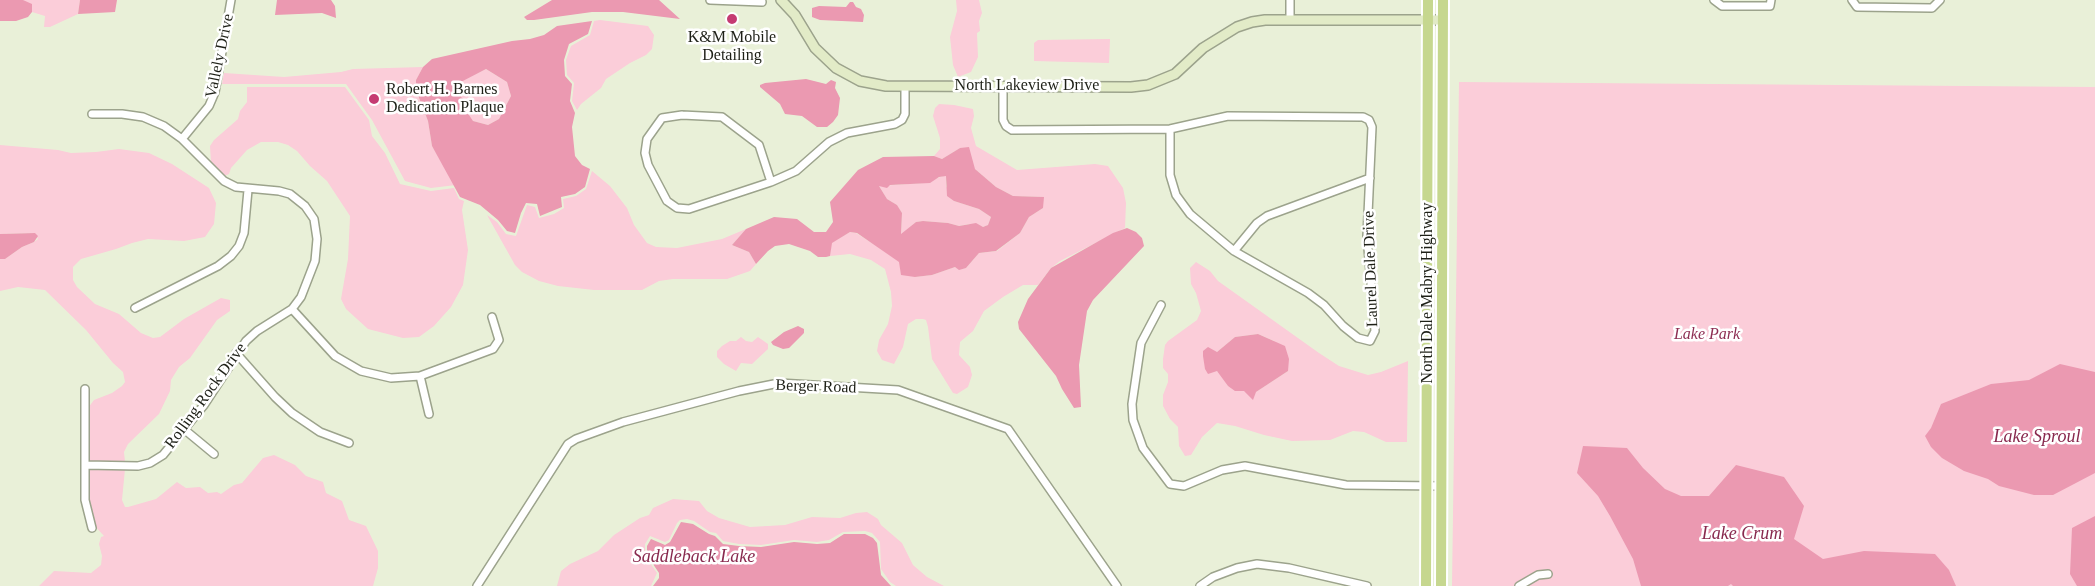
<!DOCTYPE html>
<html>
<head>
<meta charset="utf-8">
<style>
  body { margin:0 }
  canvas { display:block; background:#e9f0d8 }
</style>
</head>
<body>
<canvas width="2095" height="586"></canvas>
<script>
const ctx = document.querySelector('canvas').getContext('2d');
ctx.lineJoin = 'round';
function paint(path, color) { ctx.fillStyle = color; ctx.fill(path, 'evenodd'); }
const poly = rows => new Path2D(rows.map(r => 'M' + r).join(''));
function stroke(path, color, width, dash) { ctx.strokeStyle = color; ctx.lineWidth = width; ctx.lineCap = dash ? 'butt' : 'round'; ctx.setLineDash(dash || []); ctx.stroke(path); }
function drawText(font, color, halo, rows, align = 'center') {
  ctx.font = font + ' "Times New Roman",serif'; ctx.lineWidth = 5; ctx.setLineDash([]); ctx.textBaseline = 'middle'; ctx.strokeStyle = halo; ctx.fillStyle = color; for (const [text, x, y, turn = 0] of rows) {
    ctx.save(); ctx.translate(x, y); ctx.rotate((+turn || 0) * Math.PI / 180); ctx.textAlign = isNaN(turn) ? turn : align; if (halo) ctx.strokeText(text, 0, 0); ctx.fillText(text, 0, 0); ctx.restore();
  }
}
paint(poly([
  [23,0,80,0,78,14,50,27,44,27,45,16,32,12,32,7],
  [956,0,979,0,982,13,979,21,980,31,977,33,978,57,971,72,958,77,953,65,950,37,957,11],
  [600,20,648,26,654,35,652,49,646,55,630,63,606,79,601,88,581,104,577,110,572,101,574,83,567,75,566,60,571,46,590,35,594,21],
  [1110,39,1109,63,1034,61,1034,43,1038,40],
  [423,67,416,80,418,96,428,121,432,146,456,185,431,188,405,181,372,120,346,84,222,84,224,73,284,77,341,72,353,69],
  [486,69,507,82,511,96,499,119,488,125,473,121,466,112,468,103,461,97,457,83],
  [1459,82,2095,87,2095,586,1452,586],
  [247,87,345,87,369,120,372,136,385,153,400,184,431,191,454,188,459,199,464,201,462,210,468,250,463,285,451,307,434,326,419,337,403,338,368,329,346,309,341,299,348,259,350,216,327,181,310,166,297,151,288,145,278,142,261,142,247,150,231,168,229,174,224,176,211,163,210,146,214,140,238,119,240,111,247,102],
  [939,104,954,105,973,109,974,116,971,128,976,146,1017,170,1095,164,1108,166,1123,188,1126,203,1125,228,1060,261,1051,268,1038,285,1023,285,1003,297,984,311,973,331,960,342,959,355,970,367,972,375,968,387,957,394,953,393,932,359,928,327,926,320,923,319,916,319,908,324,903,347,894,364,882,360,877,351,879,340,888,324,892,306,891,292,885,269,871,260,850,254,830,256,831,243,850,232,856,233,883,250,900,262,915,277,932,275,955,267,959,269,966,268,979,253,997,251,1020,233,1029,217,1043,208,1043,197,1013,196,996,187,975,169,960,148,942,159,934,156,940,149,940,138,933,116,935,108],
  [0,145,58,150,71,153,96,152,119,149,149,153,172,164,209,188,216,203,214,224,205,237,184,241,148,239,132,243,116,249,81,259,73,267,73,280,77,287,95,304,119,314,141,333,153,338,160,337,184,319,221,298,230,300,230,311,217,320,190,358,179,367,171,380,170,391,159,414,128,444,124,452,125,462,88,462,88,408,94,400,112,393,122,386,125,382,123,372,113,363,86,330,45,290,18,287,0,291,0,259,5,259,22,247,34,242,38,239,35,233,0,234],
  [592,171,610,186,627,208,634,225,647,243,656,247,677,248,722,239,746,229,732,245,749,252,756,264,750,271,727,279,673,279,659,281,642,290,594,290,558,286,539,281,522,272,515,265,487,215,497,222,506,234,516,236,527,205,535,207,539,218,554,214,564,208,563,199,576,196,586,189],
  [946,175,946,186,954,201,979,209,991,217,988,225,983,227,969,224,959,226,948,223,923,221,916,222,901,235,902,213,897,205,887,199,879,186,923,183],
  [1196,262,1210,271,1218,281,1319,353,1339,366,1368,375,1381,372,1408,361,1407,442,1386,442,1364,432,1353,431,1330,440,1292,441,1264,435,1235,426,1217,423,1202,437,1191,455,1185,456,1179,446,1178,427,1170,419,1163,406,1163,395,1168,382,1168,374,1163,368,1163,359,1165,345,1168,341,1197,320,1201,311,1196,293,1191,284,1190,268],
  [1258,334,1274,341,1288,371,1256,392,1244,391,1228,386,1222,375,1217,371,1213,371,1217,352,1235,337],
  [741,337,746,341,752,342,758,337,768,344,768,349,752,364,741,363,736,371,724,364,717,357,717,351,722,346,730,341,736,341],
  [274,455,295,465,306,476,323,482,326,493,342,501,349,520,366,526,378,551,378,568,373,586,39,586,54,571,91,573,101,565,102,556,99,544,101,537,104,536,93,524,88,500,89,468,125,469,122,500,125,507,128,507,156,499,177,482,186,488,200,487,208,493,217,492,221,494,234,485,242,483,263,458],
  [673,499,699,501,707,511,719,518,750,527,785,525,812,517,840,518,856,513,867,512,878,519,881,525,902,543,913,565,927,577,944,586,896,586,890,582,881,569,880,542,872,533,865,531,843,532,829,540,817,542,794,540,761,545,739,544,723,541,716,533,710,532,694,521,687,519,680,520,677,523,669,540,665,542,650,536,645,544,645,556,657,573,651,586,557,586,561,571,570,564,598,551,614,535,640,518,649,515,653,508]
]), '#fbcdd9');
paint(poly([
  [0,0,23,0,32,4,32,12,28,17,16,21,0,21],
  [80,0,117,0,115,12,78,14],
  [277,0,331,0,335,6,336,18,322,13,275,15],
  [552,0,659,0,680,19,623,12,592,12,534,20,527,20,524,17],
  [850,2,853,2,856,7,861,9,864,15,863,22,820,20,812,17,812,8,819,6,846,7],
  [592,21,588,34,569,44,564,60,565,76,572,84,570,101,575,113,572,127,575,156,582,165,590,169,585,187,575,194,561,197,562,207,540,216,537,204,526,203,521,213,515,233,507,231,498,220,480,205,460,197,432,146,428,121,416,90,416,80,423,67,432,59,512,41,530,39,544,35,557,26],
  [486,69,507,82,511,96,499,119,488,125,473,121,467,112,468,103,461,97,457,84],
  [806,79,826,84,831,80,836,82,835,88,840,98,838,115,833,122,827,127,817,127,802,116,785,114,780,104,760,87,760,85,765,83],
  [969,147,975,169,996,187,1013,196,1044,197,1043,208,1029,217,1020,233,996,251,979,253,966,268,959,270,955,267,932,275,915,277,901,275,899,262,857,233,850,232,832,243,830,256,826,257,818,257,810,251,789,244,775,246,768,251,756,264,749,252,732,245,746,229,774,217,797,219,814,232,826,232,833,222,830,202,858,170,883,157,934,156,942,159,960,148],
  [946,176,947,196,954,201,979,209,991,217,988,225,983,227,976,223,959,226,948,223,923,221,916,222,901,234,902,213,897,205,887,199,879,186,887,188,890,185,930,183,939,177],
  [1127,228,1136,232,1142,238,1144,246,1093,300,1087,311,1079,365,1081,407,1074,408,1062,389,1056,376,1019,329,1018,322,1028,299,1051,268,1113,233],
  [35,233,38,236,34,242,22,247,5,259,0,259,0,234],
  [798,326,804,329,804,333,789,348,783,349,773,345,771,342,784,332],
  [1258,334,1285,346,1289,359,1288,371,1256,392,1253,400,1244,391,1235,391,1228,386,1217,371,1208,374,1205,369,1203,356,1203,351,1208,347,1217,352,1235,337],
  [2060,364,2095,372,2095,473,2053,495,2034,495,1999,486,1988,479,1964,471,1942,458,1931,447,1925,436,1931,428,1941,404,1991,384,2029,380],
  [1583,446,1627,448,1643,468,1665,489,1681,496,1709,496,1736,465,1784,477,1804,506,1794,539,1823,559,1864,551,1935,554,1949,570,1956,586,1733,586,1731,584,1728,586,1641,586,1633,559,1610,516,1598,496,1577,473],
  [2095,516,2095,586,2077,586,2070,574,2072,528],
  [681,522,693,524,709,534,715,536,723,544,739,546,761,547,794,542,817,544,830,543,844,534,865,534,873,538,877,543,881,575,891,586,653,586,659,578,659,573,647,555,647,546,651,539,665,545,670,542]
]), '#eb99b1');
const street = poly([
  [710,0,762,2],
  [1714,0,1722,6,1770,6,1771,0],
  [1852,0,1857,7,1932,8,1940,0],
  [1290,20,1290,0],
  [1003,86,1003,120,1006,126,1012,130,1170,129,1228,116,1363,117,1369,120,1372,127,1367,236,1375,331,1370,341,1358,338,1343,326,1324,305,1308,293,1234,251,1190,214,1176,195,1170,175,1170,129],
  [682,115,722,117,759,145,771,182,689,209,677,208,667,201,648,165,645,153,647,139,662,118,682,115],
  [182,139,209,106,215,92,231,0],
  [771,182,796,171,829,142,847,133,895,124,902,120,905,114,905,86],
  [1234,251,1257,223,1267,216,1370,178],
  [1161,305,1141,343,1132,404,1133,420,1143,448,1170,484,1184,486,1222,470,1245,466,1346,485,1441,486],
  [135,308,218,266,231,256,239,246,244,233,248,190],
  [292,309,335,356,361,371,391,378,420,376,493,349,499,340,492,317],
  [236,353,275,397,292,413,320,432,349,443],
  [420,376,429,414],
  [85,389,85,500,92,528],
  [185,430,214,454],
  [85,465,138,466,150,463,163,455,204,405,246,341,257,331,292,309,301,297,315,261,317,239,314,219,305,206,290,194,279,191,236,187,224,181,182,139,164,126,143,117,122,114,92,114],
  [477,586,568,444,576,439,623,422,739,391,779,383,898,390,1008,429,1117,586],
  [1200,586,1213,577,1237,568,1257,564,1289,568,1367,586],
  [1519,586,1538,575,1548,574]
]);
const secondary = poly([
  [781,0,795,15,815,48,836,68,860,81,886,86,1131,87,1148,85,1175,74,1203,48,1237,27,1252,22,1265,20,1443,20]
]);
const primary = poly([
  [1426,586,1428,0],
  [1441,586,1443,0]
]);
stroke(street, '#9ca38c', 10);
stroke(secondary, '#9ca38c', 12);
stroke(primary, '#fff', 14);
stroke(street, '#fff', 7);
stroke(secondary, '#e2ebc7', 9);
stroke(primary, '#c6d78f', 10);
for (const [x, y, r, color] of [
  [732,19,6,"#c53b72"],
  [374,99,6,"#c53b72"]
]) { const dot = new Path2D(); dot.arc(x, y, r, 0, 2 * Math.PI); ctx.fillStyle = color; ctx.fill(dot); stroke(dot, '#fff', 2); }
drawText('16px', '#1e2017', '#fff', [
  ["K&M Mobile",732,38],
  ["Detailing",732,56],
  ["Robert H. Barnes",386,90,"left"],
  ["Dedication Plaque",386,108,"left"]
]);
drawText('16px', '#1e2017', '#fff', [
  ["Vallely Drive",220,56,-78],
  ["North Lakeview Drive",1027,86],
  ["Laurel Dale Drive",1371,269,-92],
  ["North Dale Mabry Highway",1428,293,-90],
  ["Berger Road",816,387,2],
  ["Rolling Rock Drive",206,396,-54]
]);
drawText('italic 16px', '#8e2e53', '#fff', [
  ["Lake Park",1707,335]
]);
drawText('italic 18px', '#88294e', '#fff', [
  ["Lake Sproul",2037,437],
  ["Lake Crum",1742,534],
  ["Saddleback Lake",694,557]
]);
</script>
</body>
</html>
